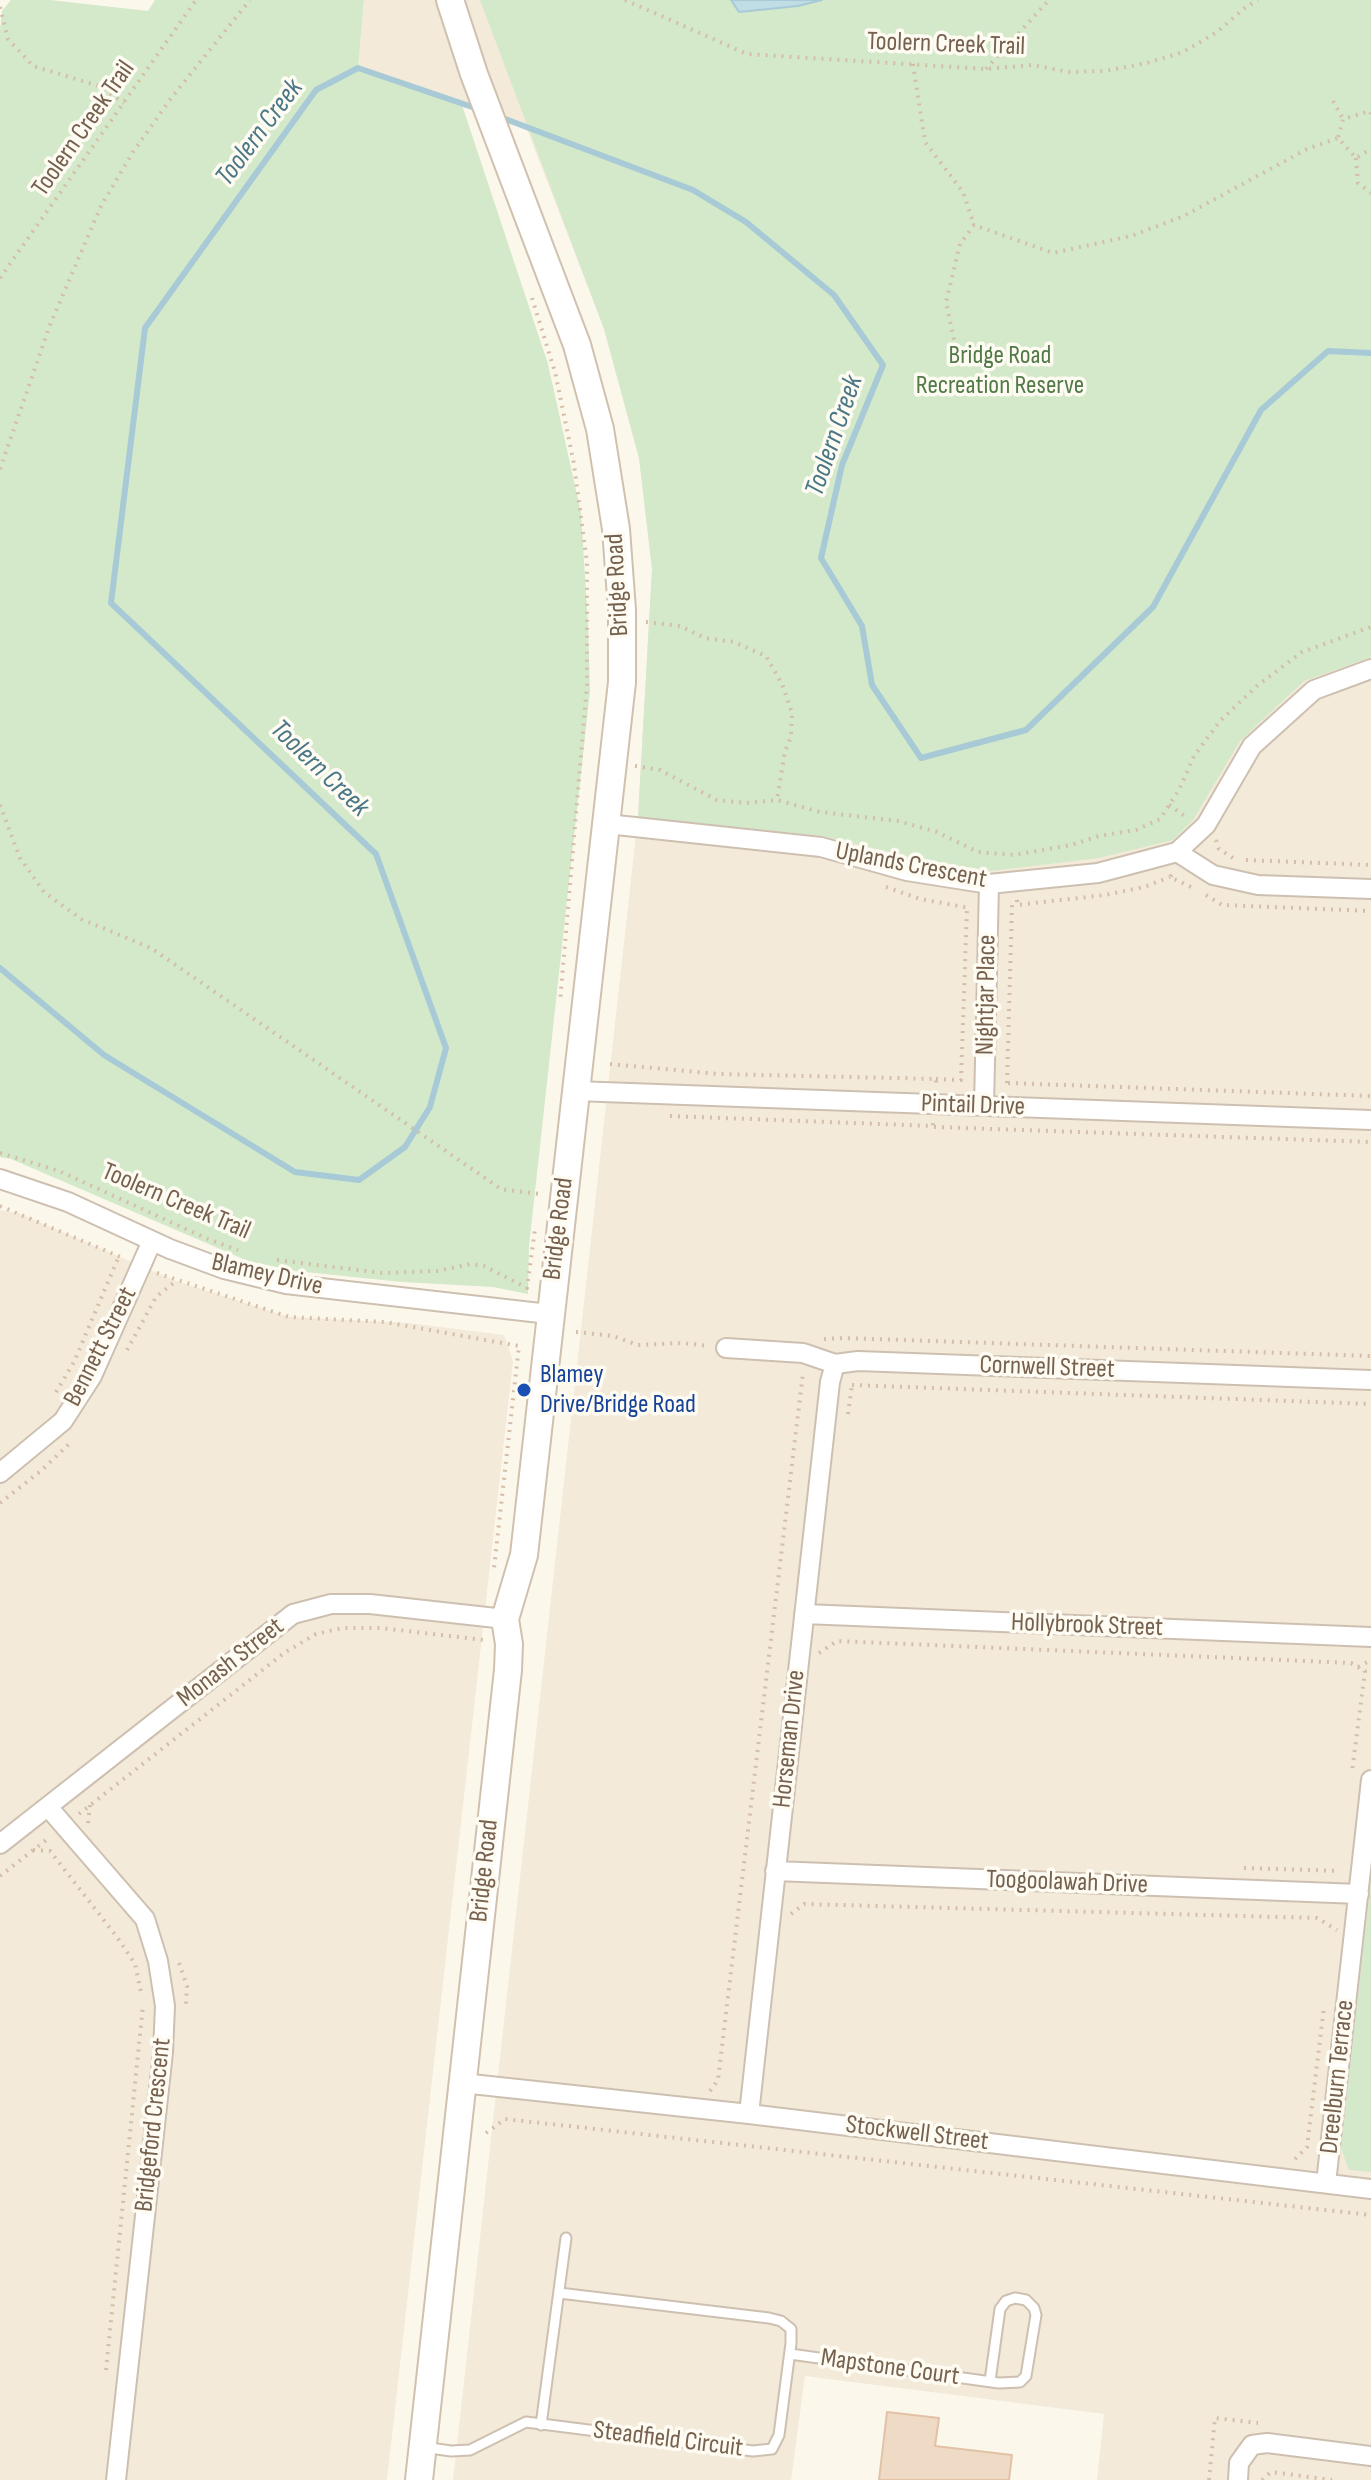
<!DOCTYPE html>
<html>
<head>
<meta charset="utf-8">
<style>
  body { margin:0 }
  canvas { display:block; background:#fcf7eb }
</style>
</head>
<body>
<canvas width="1371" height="2480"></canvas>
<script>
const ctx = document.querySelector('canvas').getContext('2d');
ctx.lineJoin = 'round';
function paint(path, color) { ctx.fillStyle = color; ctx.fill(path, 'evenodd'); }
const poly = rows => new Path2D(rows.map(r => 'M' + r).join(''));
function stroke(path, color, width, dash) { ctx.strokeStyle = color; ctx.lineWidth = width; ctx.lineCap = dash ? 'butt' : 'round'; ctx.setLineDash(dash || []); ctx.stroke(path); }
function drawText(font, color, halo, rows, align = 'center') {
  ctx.font = font + ' "Sofia Sans Condensed",sans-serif'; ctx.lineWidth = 7; ctx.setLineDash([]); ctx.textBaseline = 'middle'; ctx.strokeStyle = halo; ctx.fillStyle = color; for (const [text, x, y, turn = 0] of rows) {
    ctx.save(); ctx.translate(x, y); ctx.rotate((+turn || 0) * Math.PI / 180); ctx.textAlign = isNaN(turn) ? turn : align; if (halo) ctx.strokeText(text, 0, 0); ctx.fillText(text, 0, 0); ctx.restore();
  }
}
paint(poly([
  [364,0,1371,0,1371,2480,1097,2480,1104,2414,805,2376,791,2480,453,2480,638,817,652,569,639,458,604,329,525,124,358,68],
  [0,1210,18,1213,176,1281,289,1317,409,1323,504,1335,513,1361,387,2480,0,2480]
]), '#f3eada');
paint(poly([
  [11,0,50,0,148,11,155,0,364,0,358,68,461,102,548,364,581,513,588,624,590,691,529,1246,528,1294,493,1287,402,1282,295,1271,248,1261,11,1159,0,1157,0,30,2,11],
  [480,0,1371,0,1371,657,1304,681,1240,741,1193,820,1173,840,1099,858,991,871,910,857,823,836,638,817,652,569,639,458,604,329],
  [1371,1881,1371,2172,1349,2170,1341,2148]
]), '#d3e9ca');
const water = poly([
  [731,0,822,0,798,6,739,12,731,0]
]);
paint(water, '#c0dce5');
stroke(water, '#a7cad6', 2);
stroke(poly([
  [500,117,693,190,746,222,834,295,883,365,842,465,821,558,862,626,872,685,921,758,1026,730,1153,607,1261,410,1328,351,1371,353],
  [0,968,104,1055,295,1172,359,1180,405,1147,430,1107,446,1048,376,854,111,603,145,328,316,90,358,68,478,109]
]), '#a7cad6', 6);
const building = poly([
  [887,2412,939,2418,935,2446,1012,2455,1009,2480,879,2480,887,2412]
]);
paint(building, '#efdac5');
stroke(building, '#e1c2a6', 2);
const lane = poly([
  [790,2354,999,2383,1020,2382,1026,2376,1036,2315,1034,2308,1026,2300,1015,2298,1006,2301,1000,2309,990,2381],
  [541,2425,566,2238],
  [423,2447,451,2451,470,2450,526,2422,753,2451,772,2449,779,2435,791,2343,791,2329,781,2321,769,2318,559,2293]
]);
const street = poly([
  [607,824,821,847,907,871,989,884,1098,873,1177,852,1206,825,1252,746,1314,690,1371,669],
  [1177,852,1213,875,1258,885,1371,889],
  [575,1091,1371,1120],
  [984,1106,989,884],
  [0,1179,68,1202,170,1249,224,1269,286,1284,549,1314],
  [726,1348,803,1353,835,1364,858,1361,1371,1380],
  [0,1473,63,1421,92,1376,152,1241],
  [804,1614,1371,1637],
  [48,1807,145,1919,158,1961,165,2006,163,2052,116,2480],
  [0,1844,293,1614,331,1604,370,1604,505,1619],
  [775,1871,1359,1894],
  [462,2083,749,2114,1371,2189],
  [749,2114,830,1382,835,1364],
  [1326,2183,1371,1780],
  [1238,2480,1239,2463,1252,2445,1267,2443,1371,2456]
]);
const secondary = poly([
  [419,2480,508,1670,509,1644,505,1619,524,1555,622,682,622,610,616,529,600,429,577,345,474,74,450,0]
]);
stroke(lane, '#cec0b1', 13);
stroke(street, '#cec0b1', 22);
stroke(secondary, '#d0c1af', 30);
stroke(poly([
  [625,0,747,54,986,69,1032,65,1069,72,1105,71,1147,63,1183,52,1217,32,1246,7,1258,0],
  [0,7,8,39,33,66,99,86,124,103],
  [913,64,925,142,963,192,974,225],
  [986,69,1049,0],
  [1333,101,1343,119],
  [1371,114,1370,111,1343,119,1338,138,1356,158,1371,149],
  [1356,158,1358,183,1371,193],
  [0,278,196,0],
  [532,298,555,372,574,464,587,563,587,685,560,1002],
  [959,363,946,302,960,244,974,225,1053,253,1131,236,1184,216,1307,149,1338,138],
  [0,469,50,325,101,206,133,152,172,97,250,0],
  [646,622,680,626,705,638,734,642,766,656,782,684,792,713,791,737,785,751,777,800],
  [635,766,660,770,717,800,746,803,777,800,820,812,898,821,937,832,978,852,1014,855,1071,845,1099,836,1136,830,1160,819,1179,790,1194,756,1220,721,1258,685,1302,652,1371,627],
  [0,805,20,858,44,892,81,919,151,948,501,1189,540,1194],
  [1169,805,1186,817],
  [1216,840,1219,849,1233,858],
  [1246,860,1371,865],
  [1172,875,1170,877,1191,887],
  [886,887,920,899,970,908],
  [1206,895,1222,905,1371,911],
  [1017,900,1017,905,1105,895,1144,887,1170,877],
  [610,1064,719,1074,936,1079,936,1086],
  [936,1079,961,1080,967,908],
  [1007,1083,1012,905],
  [1008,1083,1371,1096],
  [670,1116,933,1126,933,1123],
  [934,1127,1371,1142],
  [0,1153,59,1171,210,1240,238,1250],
  [0,1206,123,1258],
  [277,1260,382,1273,437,1271,471,1264,484,1266,527,1288,535,1229],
  [157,1273,289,1317,385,1322,519,1346,494,1568],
  [576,1332,613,1336,638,1345,683,1343,708,1346],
  [824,1339,843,1338,1371,1356],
  [127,1350,156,1297,176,1281],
  [852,1385,1371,1404],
  [56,1392,74,1362,119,1256],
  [848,1414,852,1385,850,1385],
  [0,1503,42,1470,71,1442],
  [819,1653,837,1641,1351,1663,1365,1671,1352,1772],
  [1358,1667,1371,1660],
  [79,1814,284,1653,316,1634,342,1628,381,1628,484,1640],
  [88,1823,90,1805],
  [33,1850,50,1851,117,1937,135,1964,141,1992],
  [1244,1868,1340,1871],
  [0,1876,50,1837],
  [791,1914,804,1904,1317,1918,1337,1930],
  [179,1963,187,1986,186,2004],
  [710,2091,718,2080,803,1373],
  [486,2133,505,2119,1371,2215],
  [1295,2159,1307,2147,1324,2007],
  [106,2370,143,2005],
  [1209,2480,1215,2418,1258,2423],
  [1262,2480,1271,2472,1332,2480]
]), '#d5bea7', 4, [2, 6]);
stroke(lane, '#fff', 9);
stroke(street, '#fff', 18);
stroke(secondary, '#fff', 26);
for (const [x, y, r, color] of [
  [524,1390,8,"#1a4fb4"]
]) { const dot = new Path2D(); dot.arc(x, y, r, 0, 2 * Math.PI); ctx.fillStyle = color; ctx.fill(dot); stroke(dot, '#fefbf2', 3); }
drawText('26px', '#76614f', '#fefbf2', [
  ["Toolern Creek Trail",946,45,2],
  ["Toolern Creek Trail",84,129,-55],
  ["Bridge Road",618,585,-93],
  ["Uplands Crescent",911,866,11],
  ["Nightjar Place",987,995,-89],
  ["Pintail Drive",973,1106,2],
  ["Toolern Creek Trail",176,1202,23],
  ["Bridge Road",559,1229,-83],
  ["Blamey Drive",267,1275,13],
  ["Bennett Street",101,1347,-63],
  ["Cornwell Street",1047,1368,2],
  ["Hollybrook Street",1087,1626,2],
  ["Monash Street",231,1663,-38],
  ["Horseman Drive",790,1739,-84],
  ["Bridge Road",485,1871,-84],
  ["Toogoolawah Drive",1067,1883,2],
  ["Dreelburn Terrace",1338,2077,-84],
  ["Bridgeford Crescent",154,2125,-84],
  ["Stockwell Street",917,2134,7],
  ["Mapstone Court",890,2368,8],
  ["Steadfield Circuit",668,2440,7]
]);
drawText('26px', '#527a48', '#fefbf2', [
  ["Bridge Road",1000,356],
  ["Recreation Reserve",1000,386]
]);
drawText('26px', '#164399', '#fefbf2', [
  ["Blamey",540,1375],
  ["Drive/Bridge Road",540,1405]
], 'left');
drawText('italic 28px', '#4a7787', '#fefbf2', [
  ["Toolern Creek",260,133,-53],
  ["Toolern Creek",835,436,-71],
  ["Toolern Creek",319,769,44]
]);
</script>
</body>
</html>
